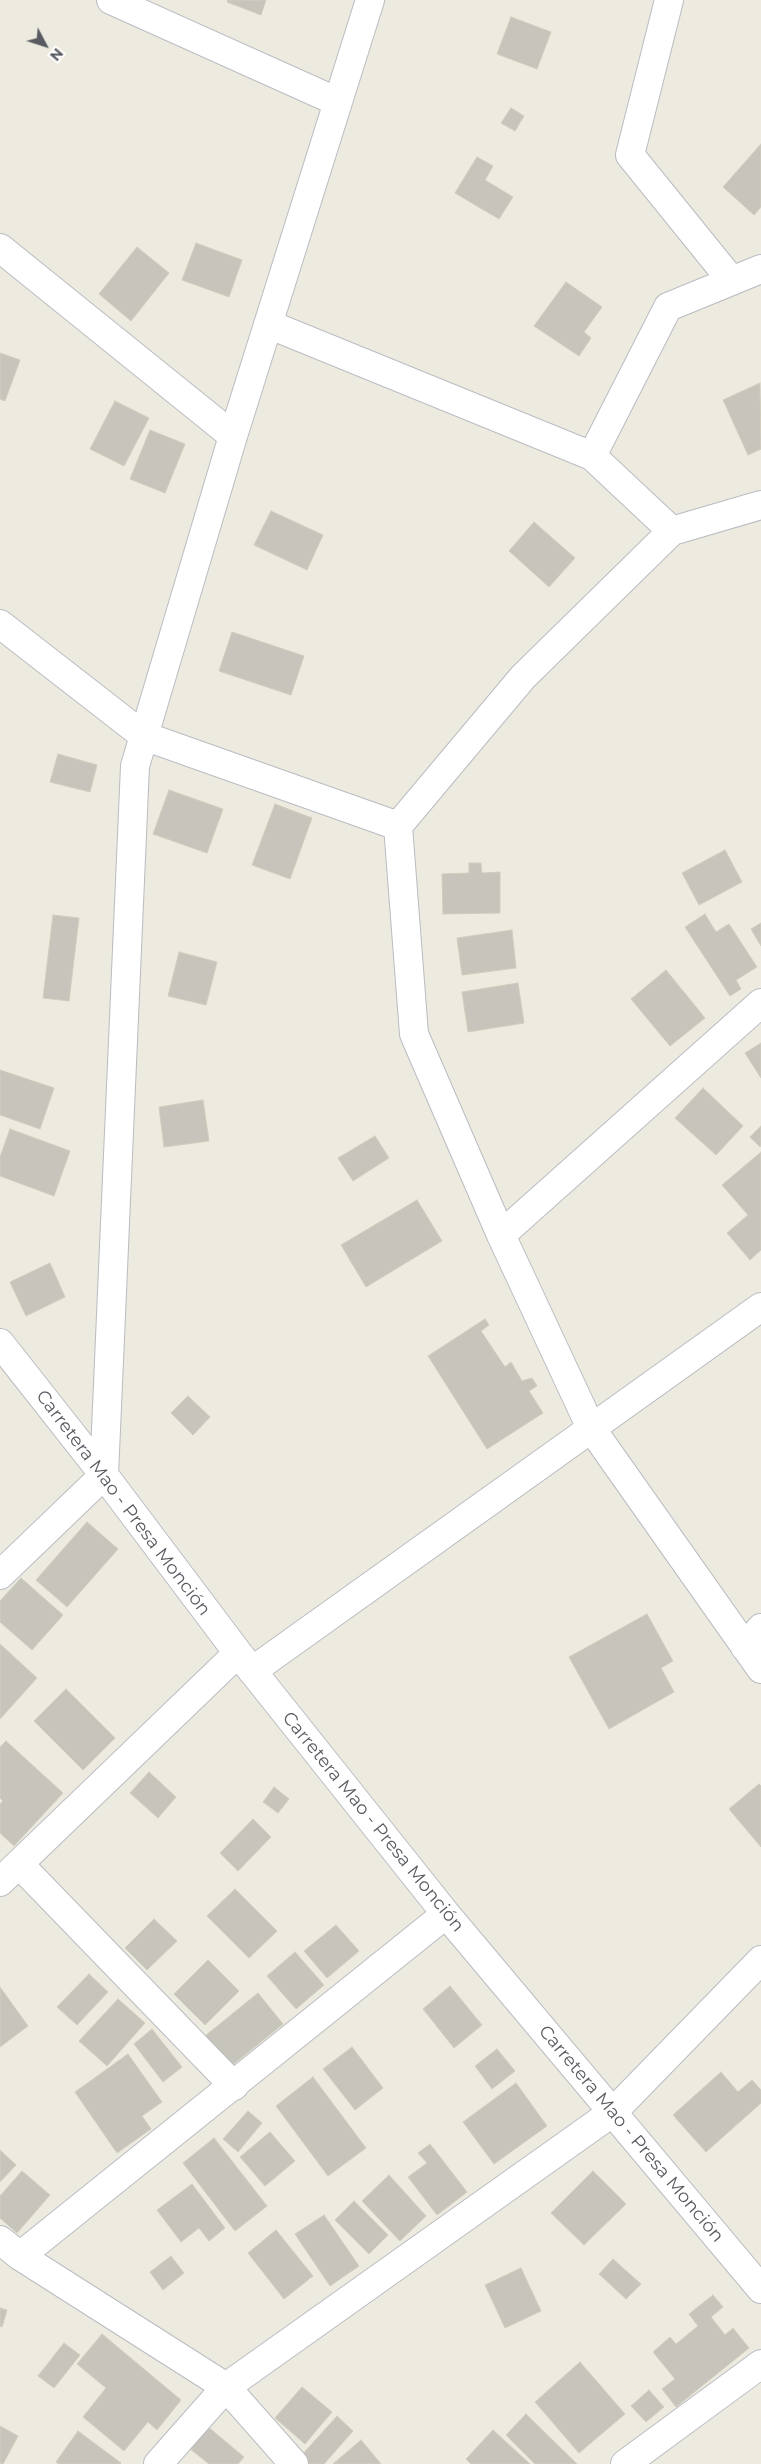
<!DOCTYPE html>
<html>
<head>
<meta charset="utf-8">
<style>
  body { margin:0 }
  #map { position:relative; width:761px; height:2464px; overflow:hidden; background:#edebdf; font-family:Montserrat,sans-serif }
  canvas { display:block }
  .north { position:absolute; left:20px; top:20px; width:50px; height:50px; -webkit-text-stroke:4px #fff; paint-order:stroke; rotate:130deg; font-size:14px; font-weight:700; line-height:20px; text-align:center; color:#585b61 }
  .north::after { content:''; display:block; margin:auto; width:18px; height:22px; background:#585b61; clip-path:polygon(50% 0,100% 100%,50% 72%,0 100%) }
</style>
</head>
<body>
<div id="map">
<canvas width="761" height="2464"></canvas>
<div class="north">N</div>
</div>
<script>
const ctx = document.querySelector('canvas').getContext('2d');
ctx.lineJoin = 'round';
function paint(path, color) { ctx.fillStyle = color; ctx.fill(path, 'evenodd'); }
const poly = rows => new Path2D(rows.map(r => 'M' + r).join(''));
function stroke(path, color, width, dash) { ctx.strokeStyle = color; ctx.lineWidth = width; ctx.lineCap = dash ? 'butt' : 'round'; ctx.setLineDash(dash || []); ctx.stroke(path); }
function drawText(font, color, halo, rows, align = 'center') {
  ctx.font = font + ' Montserrat,sans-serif'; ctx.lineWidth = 5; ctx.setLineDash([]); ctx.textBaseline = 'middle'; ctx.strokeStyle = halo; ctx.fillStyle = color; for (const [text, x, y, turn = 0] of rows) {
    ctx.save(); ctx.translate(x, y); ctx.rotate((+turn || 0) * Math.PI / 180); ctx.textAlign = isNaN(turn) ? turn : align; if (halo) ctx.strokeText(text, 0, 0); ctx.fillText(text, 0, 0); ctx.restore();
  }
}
const building = poly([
  [228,0,266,0,261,15,227,2,228,0],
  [511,17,551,32,537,69,497,54,511,17],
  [511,108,524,116,515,131,501,123,511,108],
  [761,144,761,207,754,215,723,187,761,144],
  [477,157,493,166,485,180,513,197,499,219,455,193,477,157],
  [196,243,242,260,229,297,182,280,196,243],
  [137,247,169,273,131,321,99,294,137,247],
  [566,282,602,307,584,332,591,338,579,356,534,326,566,282],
  [0,353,20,360,5,401,0,399,0,353],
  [760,383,761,449,748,455,723,400,760,383],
  [115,401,149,418,124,466,90,449,115,401],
  [150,430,185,444,165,493,130,479,150,430],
  [271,511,323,535,307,570,254,545,271,511],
  [534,522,575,558,549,587,509,551,534,522],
  [232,632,304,656,291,695,219,671,232,632],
  [58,754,97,765,90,792,50,782,58,754],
  [169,790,223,809,207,853,153,834,169,790],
  [275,804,312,818,290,879,252,865,275,804],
  [725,850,742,882,699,905,682,873,725,850],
  [469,863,481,863,482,873,500,872,500,913,443,914,442,874,469,873,469,863],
  [705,914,716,932,729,924,757,967,736,980,741,989,730,996,685,927,705,914],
  [53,915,79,918,69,1001,43,998,53,915],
  [761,923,761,946,751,929,761,923],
  [512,930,516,968,462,975,457,938,512,930],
  [179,952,217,962,206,1005,168,996,179,952],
  [666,970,705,1018,670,1046,631,999,666,970],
  [518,983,524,1023,468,1032,462,992,518,983],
  [761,1043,761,1078,745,1053,761,1043],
  [0,1070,54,1088,40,1129,0,1115,0,1070],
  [703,1088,743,1126,716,1155,675,1118,703,1088],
  [203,1100,209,1141,164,1147,159,1107,203,1100],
  [761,1126,761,1145,760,1147,750,1137,761,1126],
  [10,1129,70,1151,54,1196,0,1176,0,1157,10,1129],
  [375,1136,389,1158,353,1181,338,1158,375,1136],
  [761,1152,761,1250,750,1260,727,1233,748,1215,722,1185,761,1152],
  [417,1200,442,1241,366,1287,341,1245,417,1200],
  [50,1263,65,1297,26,1316,10,1282,50,1263],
  [485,1319,489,1325,481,1331,505,1367,511,1362,522,1381,532,1378,537,1386,529,1391,543,1413,487,1449,428,1356,485,1319],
  [188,1396,210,1417,193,1435,171,1413,188,1396],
  [87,1522,118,1549,67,1607,36,1580,87,1522],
  [21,1578,63,1615,32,1650,0,1622,0,1601,21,1578],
  [647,1614,673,1661,661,1668,674,1692,609,1729,569,1657,647,1614],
  [0,1644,37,1678,0,1719,0,1644],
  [66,1689,115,1738,83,1770,34,1721,66,1689],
  [6,1741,63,1793,14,1846,0,1833,0,1804,3,1801,0,1798,0,1747,6,1741],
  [149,1772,176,1797,158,1818,130,1793,149,1772],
  [759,1784,761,1786,761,1847,729,1809,759,1784],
  [274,1787,289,1799,278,1813,263,1802,274,1787],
  [253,1819,271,1837,238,1871,220,1853,253,1819],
  [235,1889,277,1931,249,1958,207,1916,235,1889],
  [154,1919,177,1941,147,1970,125,1948,154,1919],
  [336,1925,359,1951,327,1978,304,1951,336,1925],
  [295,1952,324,1985,296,2009,267,1976,295,1952],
  [208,1960,239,1991,205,2025,174,1994,208,1960],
  [89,1974,108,1992,77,2025,57,2007,89,1974],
  [450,1986,482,2025,454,2048,423,2009,450,1986],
  [0,1987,28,2026,0,2047,0,1987],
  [258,1993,283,2024,230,2067,205,2036,258,1993],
  [118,1999,145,2023,107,2066,79,2041,118,1999],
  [152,2029,182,2067,163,2082,134,2044,152,2029],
  [352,2047,383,2088,355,2110,323,2069,352,2047],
  [497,2049,515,2071,492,2089,475,2066,497,2049],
  [128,2054,162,2102,142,2116,151,2129,117,2153,75,2092,128,2054],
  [721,2072,738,2092,752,2080,761,2090,761,2103,706,2152,673,2115,721,2072],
  [313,2077,366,2148,328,2176,276,2106,313,2077],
  [516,2083,547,2126,494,2164,463,2122,516,2083],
  [248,2111,262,2123,238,2152,223,2139,248,2111],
  [270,2132,295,2161,265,2186,240,2157,270,2132],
  [214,2138,267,2206,235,2231,183,2163,214,2138],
  [430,2144,467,2192,437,2215,408,2177,427,2163,418,2153,430,2144],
  [0,2150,16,2165,0,2182,0,2150],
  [22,2171,50,2195,17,2233,0,2218,0,2196,22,2171],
  [593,2171,626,2204,584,2245,551,2213,593,2171],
  [389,2175,426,2216,400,2241,362,2201,389,2175],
  [192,2184,225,2228,209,2241,199,2228,181,2242,157,2210,192,2184],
  [354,2201,388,2235,369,2254,335,2220,354,2201],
  [324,2215,359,2266,330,2286,295,2234,324,2215],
  [276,2230,313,2276,284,2299,248,2253,276,2230],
  [171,2256,184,2273,163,2290,150,2272,171,2256],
  [613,2259,641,2284,626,2299,599,2274,613,2259],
  [521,2268,541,2311,505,2328,485,2285,521,2268],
  [713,2295,723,2307,711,2317,725,2335,733,2328,749,2348,676,2407,662,2389,675,2379,653,2352,670,2337,676,2344,698,2326,689,2314,713,2295],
  [0,2308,7,2310,2,2327,0,2326,0,2308],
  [102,2334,181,2400,157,2430,148,2422,124,2451,83,2417,106,2388,77,2364,102,2334],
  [64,2343,80,2355,54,2388,38,2376,64,2343],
  [580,2362,625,2414,579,2453,535,2402,580,2362],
  [302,2387,332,2412,305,2444,275,2418,302,2387],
  [649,2390,664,2407,646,2422,631,2406,649,2390],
  [526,2414,577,2464,535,2464,506,2435,526,2414],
  [337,2416,353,2431,324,2464,310,2464,301,2456,337,2416],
  [0,2426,18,2436,3,2464,0,2463,0,2426],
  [207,2426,244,2457,238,2464,209,2464,189,2448,207,2426],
  [493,2430,530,2464,471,2464,466,2459,493,2430],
  [78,2431,121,2463,120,2464,59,2464,56,2462,78,2431],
  [361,2440,381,2464,333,2464,361,2440]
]);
paint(building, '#c7c4bc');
stroke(building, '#d1cdbd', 1);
const minor = poly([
  [111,0,338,102],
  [669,0,630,155,732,281],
  [0,248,233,436],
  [268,324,592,456,672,531],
  [592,456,668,307,761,269],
  [761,505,672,531,523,677,398,826,414,1034,501,1235,591,1428,761,1669],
  [0,624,144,736,398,826],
  [501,1235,761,1003],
  [0,1343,104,1475,238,1653,446,1914,761,2289],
  [0,1575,104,1475,135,766,233,436,370,0],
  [745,1647,761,1628],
  [252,1671,761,1307],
  [20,1865,234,2086],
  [0,1882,238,1653],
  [0,2240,20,2256,226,2387,294,2464],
  [20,2256,446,1914],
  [158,2464,226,2387,613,2112,761,1960],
  [625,2464,761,2364]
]);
stroke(minor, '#babcc2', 30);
stroke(minor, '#fff', 28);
drawText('18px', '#585b61', '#fff', [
  ["Carretera Mao - Presa Monción",123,1503,53],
  ["Carretera Mao - Presa Monción",373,1822,51],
  ["Carretera Mao - Presa Monción",631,2134,50]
]);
</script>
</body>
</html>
